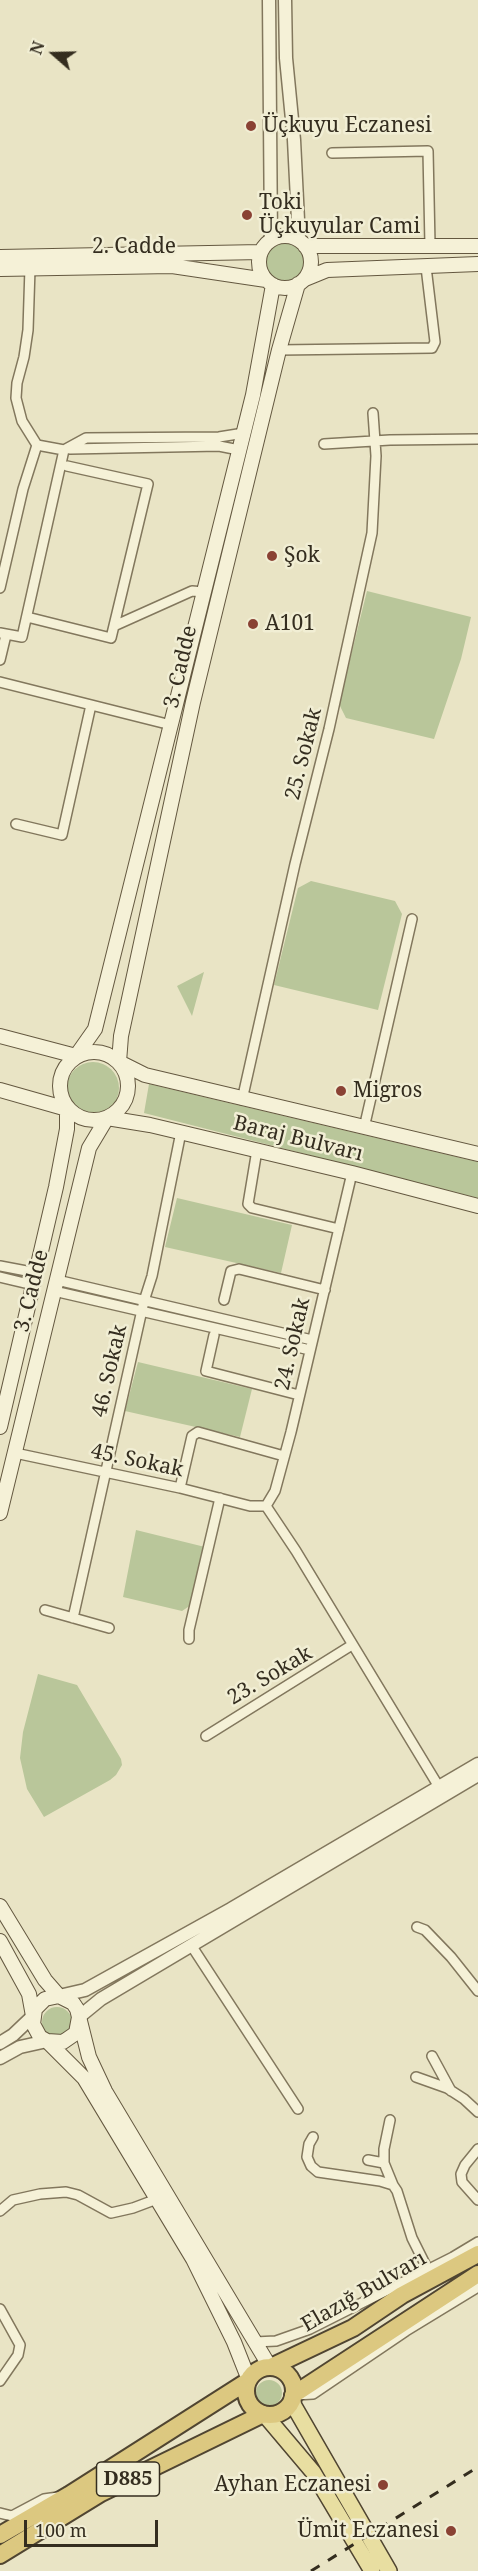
<!DOCTYPE html>
<html>
<head>
<meta charset="utf-8">
<style>
  body { margin:0 }
  #map { position:relative; width:478px; height:2571px; overflow:hidden; background:#e9e4c5; font-family:"Noto Serif",serif }
  canvas { display:block }
  .north { position:absolute; left:24px; top:24px; width:60px; height:60px; -webkit-text-stroke:4px #f1eed4; paint-order:stroke; rotate:290deg; font-size:16px; font-weight:700; line-height:24px; text-align:center; color:#342d1f }
  .north::after { content:''; display:block; margin:auto; width:21px; height:27px; background:#342d1f; clip-path:polygon(50% 0,100% 100%,50% 72%,0 100%) }
  .scale { position:absolute; left:24px; top:2520px; width:134px; height:27px; box-sizing:border-box; border:3px solid #342d1f; border-top:0; padding-left:8px; font-size:18px; line-height:21px; white-space:nowrap; color:#342d1f; -webkit-text-stroke:4px #f1eed4; paint-order:stroke }
</style>
</head>
<body>
<div id="map">
<canvas width="478" height="2571"></canvas>
<div class="north">N</div>
<div class="scale">100 m</div>
</div>
<script>
const ctx = document.querySelector('canvas').getContext('2d');
ctx.lineJoin = 'round';
function paint(path, color) { ctx.fillStyle = color; ctx.fill(path, 'evenodd'); }
const poly = rows => new Path2D(rows.map(r => 'M' + r).join(''));
function stroke(path, color, width, dash) { ctx.strokeStyle = color; ctx.lineWidth = width; ctx.lineCap = dash ? 'butt' : 'round'; ctx.setLineDash(dash || []); ctx.stroke(path); }
function drawText(font, color, halo, rows, align = 'center') {
  ctx.font = font + ' "Noto Serif",serif'; ctx.lineWidth = 5; ctx.setLineDash([]); ctx.textBaseline = 'middle'; ctx.strokeStyle = halo; ctx.fillStyle = color; for (const [text, x, y, turn = 0] of rows) {
    ctx.save(); ctx.translate(x, y); ctx.rotate((+turn || 0) * Math.PI / 180); ctx.textAlign = isNaN(turn) ? turn : align; if (halo) ctx.strokeText(text, 0, 0); ctx.fillText(text, 0, 0); ctx.restore();
  }
}
paint(poly([
  '264 262a20 20 0 1 1 40 0a20 20 0 1 1-40 0Z',
  [367,591,471,617,461,659,434,739,346,718,339,704],
  [311,881,395,901,402,914,378,1010,274,985,298,888],
  [204,972,192,1016,177,986],
  '67 1088a26 26 0 1 1 52 0a26 26 0 1 1-52 0Z',
  [149,1084,478,1162,478,1198,144,1113],
  [177,1198,292,1225,281,1273,165,1247],
  [138,1362,252,1389,240,1437,125,1411],
  [136,1530,205,1547,191,1605,182,1611,123,1597],
  [38,1674,77,1685,121,1759,122,1765,116,1775,110,1780,44,1817,27,1789,20,1758,23,1732],
  '42 2022a15 15 0 1 1 30 0a15 15 0 1 1-30 0Z',
  '256 2393a13 13 0 1 1 26 0a13 13 0 1 1-26 0Z'
]), '#b9c69a');
const minor = poly([
  [332,153,428,151,430,245],
  [30,268,28,330,24,357,17,383,16,398,22,421,37,445],
  [279,350,432,348,435,342,426,267],
  [324,444,390,440,478,439],
  [70,449,219,446,239,450],
  [64,450,86,438,219,437,244,433],
  [0,588,23,489,37,445,64,450,22,637,0,633],
  [27,617,111,638,148,484,67,466],
  [114,626,192,591,204,592],
  [0,660,6,635],
  [0,682,171,725],
  [16,824,62,835,91,705],
  [242,1100,295,864,329,729,372,533,376,456,373,413],
  [364,1128,412,919],
  [257,1150,248,1204,252,1208,339,1229],
  [0,1266,37,1273],
  [0,1277,33,1285],
  [57,1280,312,1340],
  [54,1291,310,1350],
  [224,1300,231,1271,239,1269,325,1290],
  [214,1335,206,1371,299,1395],
  [15,1453,180,1488,250,1506,266,1506,275,1491,291,1432,352,1173],
  [180,1488,192,1436,198,1432,284,1456],
  [266,1506,296,1551,439,1787],
  [45,1610,109,1628],
  [73,1618,144,1301,152,1276,181,1132],
  [189,1639,189,1630,220,1498],
  [206,1736,352,1645],
  [417,1927,425,1930,451,1957,478,1991],
  [191,1945,298,2109],
  [432,2056,451,2091],
  [416,2077,447,2088,464,2099,478,2112],
  [390,2120,384,2149,384,2163,393,2185],
  [313,2137,309,2144,307,2157,311,2166,318,2172,380,2181,393,2185,397,2191,412,2238,428,2270],
  [478,2149,465,2165,461,2174,462,2182,478,2200],
  [368,2160,384,2163],
  [0,2211,13,2200,40,2194,66,2192,78,2195,111,2213,133,2208,157,2199],
  [0,2309,20,2345,18,2355,0,2381],
  [255,2342,276,2341,310,2329,453,2257,478,2242],
  [296,2395,313,2394,406,2331,478,2287],
  [0,2513,12,2516,44,2499,58,2497]
]);
const tertiary = poly([
  [269,0,271,240],
  [285,0,286,58,294,140,299,240],
  [59,1996,85,1990,231,1909,478,1764],
  [79,2017,101,1999,478,1775],
  [0,2043,13,2035,33,2016],
  [0,2058,20,2047,47,2041]
]);
const secondary = poly([
  '259 262a26 26 0 1 1 52 0a26 26 0 1 1-52 0Z',
  [305,246,478,246],
  [0,257,261,252],
  [0,269,172,266,266,280],
  [305,279,327,270,478,264],
  [298,284,279,350,193,702,121,1036,119,1062,145,1075,478,1154],
  [0,1036,76,1056,95,1029,253,395,273,285],
  '60 1086a34 34 0 1 1 68 0a34 34 0 1 1-68 0Z',
  [0,1090,67,1109,67,1129,56,1187,0,1427],
  [0,1513,89,1148,107,1118,150,1125,352,1173,478,1206],
  [0,1906,45,1980,59,1996],
  [0,1941,29,1994,33,2016],
  [79,2017,76,2033,63,2042,47,2041,40,2037,33,2024,35,2009,45,1999,59,1996,73,2003,77,2009,89,2057,105,2091,270,2367],
  [47,2041,84,2078,193,2259,234,2342,249,2380]
]);
const primary = poly([
  [292,2398,294,2406,389,2571],
  [264,2414,313,2472,372,2571]
]);
const trunk = poly([
  [271,2367,353,2328,402,2295,478,2254],
  '246 2391a24 24 0 1 1 48 0a24 24 0 1 1-48 0Z',
  [293,2395,478,2274],
  [0,2535,69,2495,248,2381],
  [0,2555,101,2493,263,2414]
]);
stroke(minor, '#82775d', 12);
stroke(tertiary, '#82775d', 15);
stroke(secondary, '#645840', 16);
stroke(primary, '#504531', 18);
stroke(trunk, '#504531', 20);
stroke(minor, '#f5f1d7', 9);
stroke(tertiary, '#f5f1d7', 12);
stroke(secondary, '#f5f1d7', 14);
stroke(primary, '#e8dea1', 15);
stroke(trunk, '#dcc880', 16);
stroke(poly([
  [311,2571,478,2467]
]), '#342d1f', 3, [10, 10]);
for (const [x, y, r, color] of [
  [251,126,6,"#8a4234"],
  [247,215,6,"#8a4234"],
  [272,556,6,"#8a4234"],
  [253,624,6,"#8a4234"],
  [341,1091,6,"#8a4234"],
  [383,2485,6,"#8a4234"],
  [451,2531,6,"#8a4234"]
]) { const dot = new Path2D(); dot.arc(x, y, r, 0, 2 * Math.PI); ctx.fillStyle = color; ctx.fill(dot); stroke(dot, '#f1eed4', 2); }
for (const [x, y, w] of [
  [128,2479,63]
]) { const box = new Path2D(); box.roundRect(x - w / 2, y - 17, w, 34, 4.5); ctx.fillStyle = '#f1eed4'; ctx.fill(box); stroke(box, '#342d1f', 1.5); }
drawText('bold 20px', '#342d1f', null, [
  ["D885",128,2479]
]);
drawText('21px', '#342d1f', '#f1eed4', [
  ["Üçkuyu Eczanesi",263,126],
  ["Toki",259,203],
  ["Üçkuyular Cami",259,227],
  ["Şok",284,556],
  ["A101",265,624],
  ["Migros",353,1091],
  ["Ayhan Eczanesi",371,2485,"right"],
  ["Ümit Eczanesi",439,2531,"right"]
], 'left');
drawText('21px', '#342d1f', '#f1eed4', [
  ["2. Cadde",134,247],
  ["3. Cadde",181,667,-77],
  ["25. Sokak",304,754,-76],
  ["Baraj Bulvarı",298,1139,14],
  ["3. Cadde",32,1291,-76],
  ["24. Sokak",293,1344,-77],
  ["46. Sokak",110,1371,-77],
  ["45. Sokak",137,1461,12],
  ["23. Sokak",270,1676,-31],
  ["Elazığ Bulvarı",364,2292,-30]
]);
</script>
</body>
</html>
